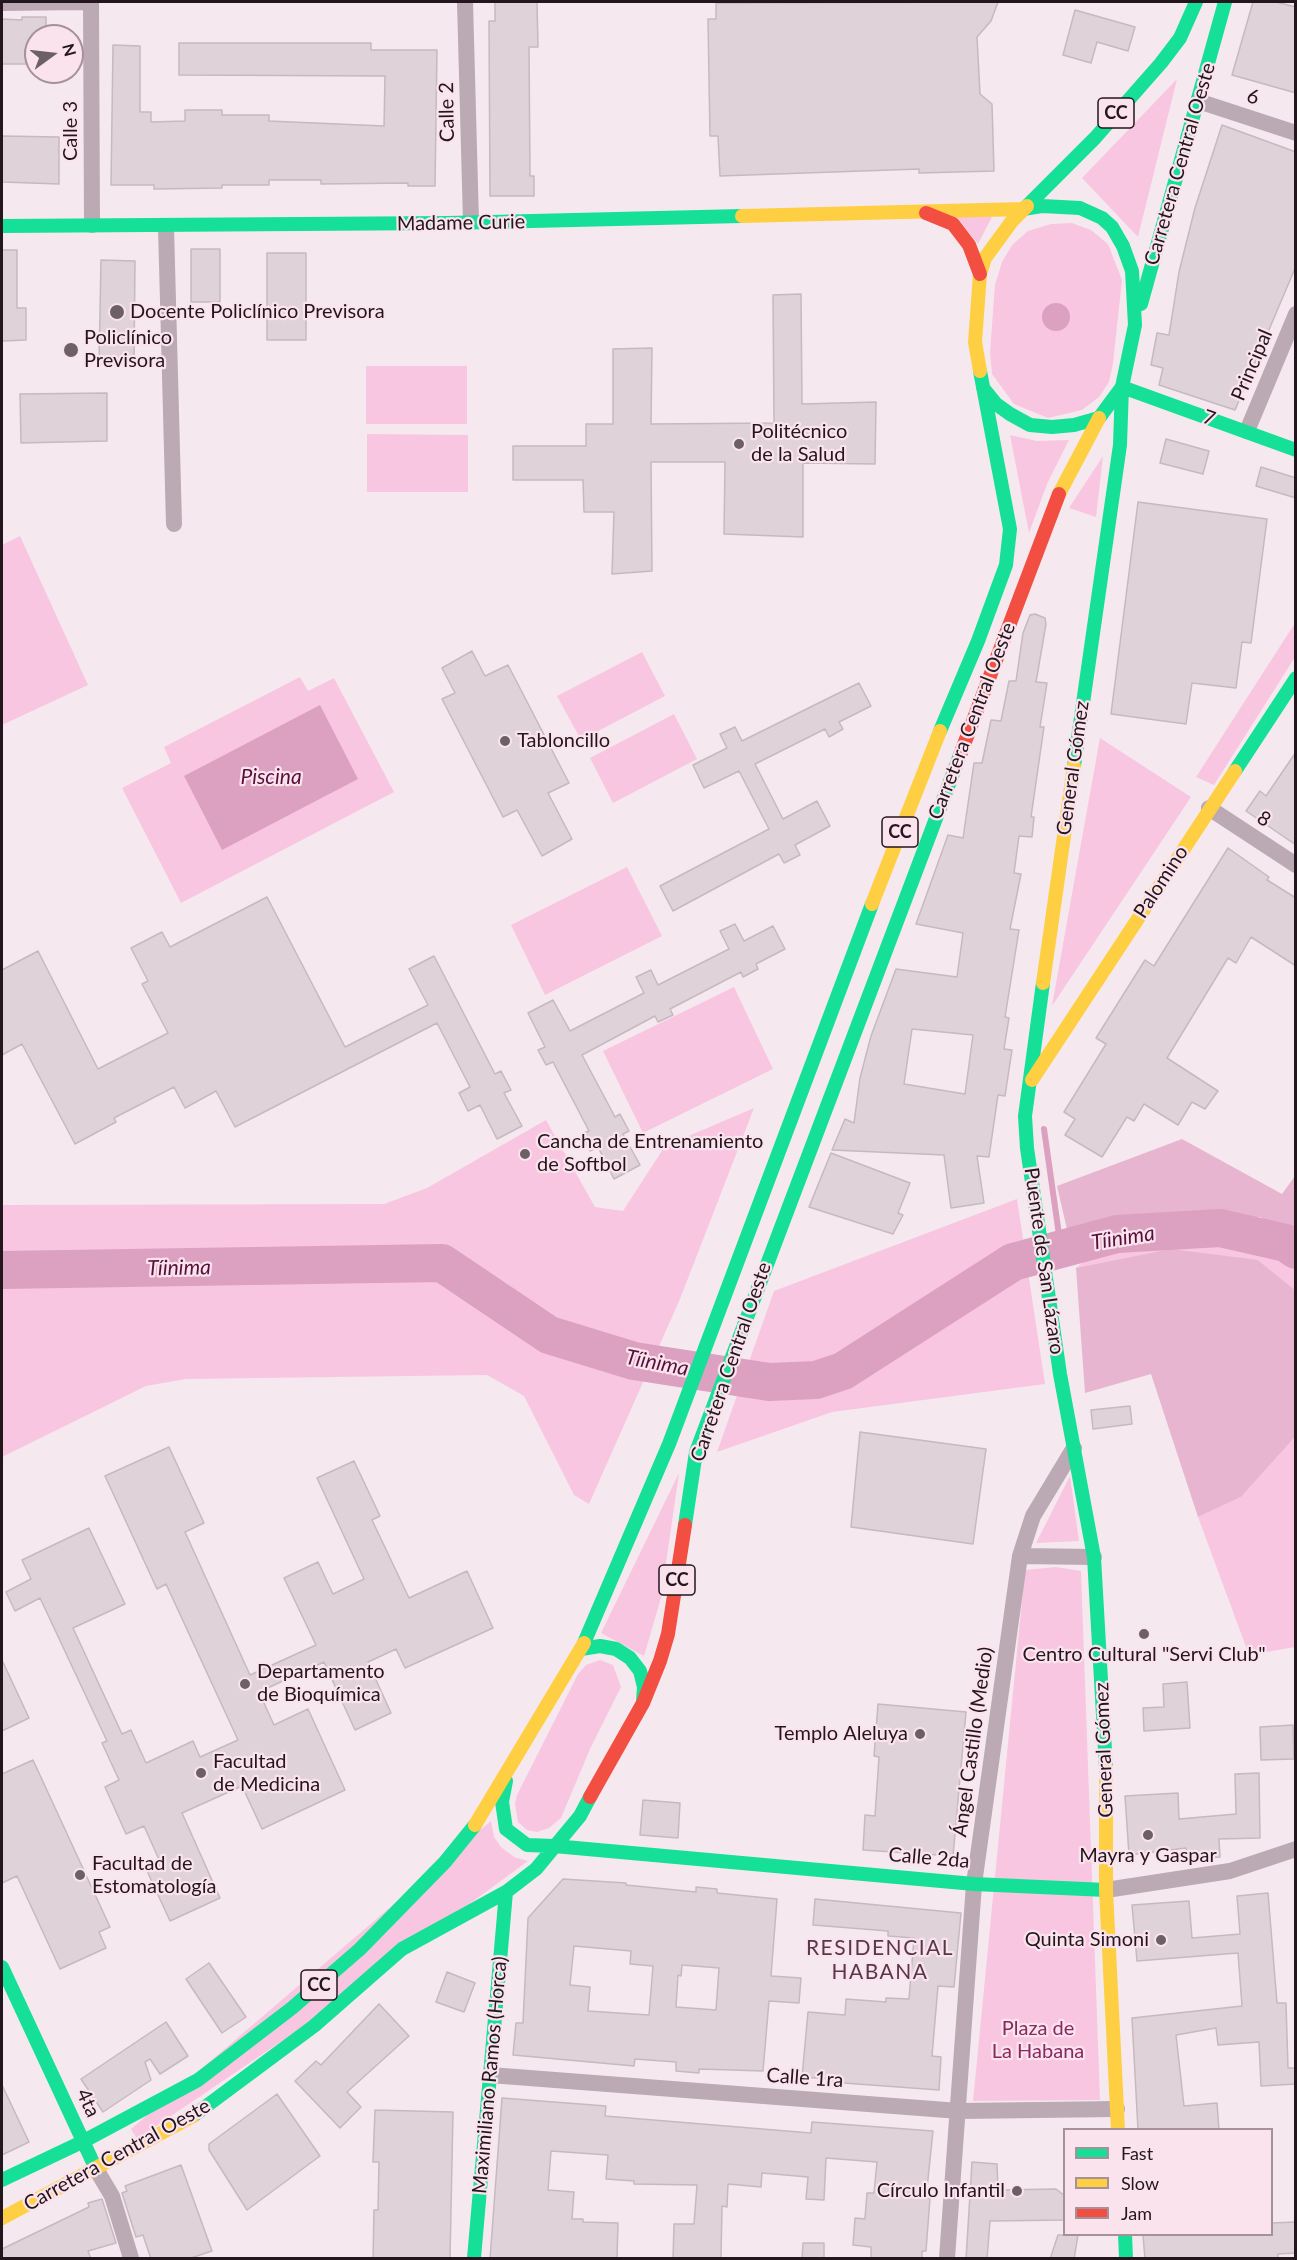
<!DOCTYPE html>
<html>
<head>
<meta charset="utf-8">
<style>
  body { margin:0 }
  #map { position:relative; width:1297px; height:2260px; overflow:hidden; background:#f5e9ef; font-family:Lato,sans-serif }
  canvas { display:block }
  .frame { position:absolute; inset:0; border:3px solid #23161d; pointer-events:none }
  .legend { position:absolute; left:1063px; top:2128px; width:210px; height:108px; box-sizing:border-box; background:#fbe3ee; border:2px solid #a5919a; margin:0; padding:8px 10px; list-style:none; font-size:18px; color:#23161d }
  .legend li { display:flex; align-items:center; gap:12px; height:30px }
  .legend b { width:30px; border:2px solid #a5919a }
  .north { position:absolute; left:24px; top:24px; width:60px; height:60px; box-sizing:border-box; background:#fbe3ee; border:2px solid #a5919a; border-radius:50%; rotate:75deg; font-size:16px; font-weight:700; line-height:24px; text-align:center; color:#23161d }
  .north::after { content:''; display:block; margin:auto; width:21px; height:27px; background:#6c6066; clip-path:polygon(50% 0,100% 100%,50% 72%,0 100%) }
</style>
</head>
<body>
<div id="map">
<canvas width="1297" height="2260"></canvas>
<div class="frame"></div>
<ul class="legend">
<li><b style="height:8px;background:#16e098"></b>Fast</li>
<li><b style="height:8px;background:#ffcf43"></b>Slow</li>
<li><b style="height:8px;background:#f24e42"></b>Jam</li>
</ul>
<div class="north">N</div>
</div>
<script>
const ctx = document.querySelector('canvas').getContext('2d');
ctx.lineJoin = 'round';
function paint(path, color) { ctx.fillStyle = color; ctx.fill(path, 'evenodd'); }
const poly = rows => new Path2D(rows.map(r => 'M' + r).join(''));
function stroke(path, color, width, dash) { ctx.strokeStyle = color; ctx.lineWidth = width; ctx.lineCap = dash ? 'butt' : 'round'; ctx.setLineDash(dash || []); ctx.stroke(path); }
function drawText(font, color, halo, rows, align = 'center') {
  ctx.font = font + ' Lato,sans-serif'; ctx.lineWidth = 4.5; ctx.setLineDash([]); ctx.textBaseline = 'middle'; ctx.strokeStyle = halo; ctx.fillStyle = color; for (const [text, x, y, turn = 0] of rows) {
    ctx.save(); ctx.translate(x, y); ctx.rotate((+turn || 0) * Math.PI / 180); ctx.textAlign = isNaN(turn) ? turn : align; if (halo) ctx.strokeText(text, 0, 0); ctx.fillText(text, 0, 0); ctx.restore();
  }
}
paint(poly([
  [1177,79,1138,237,1082,178],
  [957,217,992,217,978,244],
  [1072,223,1091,230,1108,244,1122,280,1113,363,1109,382,1099,397,1082,410,1048,418,1014,404,992,374,990,352,995,285,1002,262,1012,245,1028,231,1051,224],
  [366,366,467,366,467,424,366,424],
  [367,434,468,435,468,492,367,492],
  [1010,435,1037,441,1069,440,1047,484,1029,533],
  [1103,456,1096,517,1069,508],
  [20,536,88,685,2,725,2,545],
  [1295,623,1295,657,1214,785,1196,777],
  [642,652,665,696,581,740,557,696],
  [300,677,308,691,334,678,394,792,181,903,122,788,171,763,164,747],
  [674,714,697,759,613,803,590,758],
  [1100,738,1191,797,1052,1006,1078,860],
  [627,867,662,936,545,995,511,925],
  [734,987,773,1069,643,1133,603,1051],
  [754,1108,680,1299,589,1504,574,1495,524,1396,487,1375,186,1379,146,1386,2,1457,2,1205,384,1204,427,1188,546,1120,595,1207,623,1211,665,1146],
  [1017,1199,1045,1384,832,1412,717,1452,774,1291],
  [1117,1234,1262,1238,1295,1254,1295,1290,1258,1260,1076,1268],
  [1295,1437,1295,1647,1249,1655,1198,1517,1241,1497],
  [679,1473,661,1598,644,1656,601,1633],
  [1070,1476,1079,1541,1036,1543],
  [1056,1567,1081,1571,1100,2100,973,2101,1025,1570],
  [600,1660,613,1665,621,1687,590,1749,561,1818,549,1828,537,1832,527,1830,518,1822,515,1804,517,1795,578,1674,586,1665],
  [491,1821,494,1837,501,1847,514,1857,528,1861,288,2037,137,2139,131,2129]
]), '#f9c6e1');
paint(poly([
  [1182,1139,1282,1194,1295,1176,1295,1240,1260,1217,1149,1222,1069,1238,1057,1186],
  [1171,1249,1258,1260,1295,1290,1295,1437,1241,1497,1198,1517,1151,1374,1085,1393,1076,1268]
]), '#e7b5d0');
paint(poly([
  '1042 317a14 14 0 1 1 28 0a14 14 0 1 1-28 0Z',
  [320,705,358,779,222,850,184,776]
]), '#dca1c1');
stroke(poly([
  [1044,1129,1061,1249]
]), '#dca1c1', 6);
stroke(poly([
  [2,1270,442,1263,549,1335,634,1361,769,1382,816,1380,843,1371,1013,1262,1117,1234,1220,1228,1286,1243,1296,1250]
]), '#dca1c1', 38);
const building = poly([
  [495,2,537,2,538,47,529,47,530,176,534,176,534,196,490,196,489,21,495,21,495,2],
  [998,2,991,21,977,37,980,94,992,104,994,171,919,173,919,169,720,176,718,136,710,136,708,19,716,19,716,3,998,2],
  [1253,2,1276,2,1296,7,1296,93,1232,75,1253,2],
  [1075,10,1135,27,1128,51,1097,42,1091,63,1063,55,1075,10],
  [22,17,46,17,46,36,36,36,36,64,2,64,2,19,22,20,22,17],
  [179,43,371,43,371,50,437,50,435,186,408,186,408,183,321,184,321,180,269,180,269,185,222,185,222,188,154,189,154,185,111,185,113,45,140,46,140,112,151,112,151,122,185,121,185,110,222,110,222,115,269,115,269,121,384,126,385,76,179,75,179,43],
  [1222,125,1296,152,1296,266,1235,410,1159,385,1163,368,1151,365,1157,333,1169,335,1179,272,1195,208,1222,125],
  [2,136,59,137,59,184,2,182,2,136],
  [191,249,220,249,220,302,191,302,191,249],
  [2,250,17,250,17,308,26,308,26,340,2,341,2,250],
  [267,253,306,253,306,340,267,340,267,253],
  [101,260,135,261,134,364,99,364,101,260],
  [801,294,802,404,876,402,875,464,803,463,803,537,724,534,725,462,651,462,652,571,612,574,614,512,584,512,583,480,513,480,513,446,586,446,586,424,613,424,613,349,652,348,651,424,774,423,773,295,801,294],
  [107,393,107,441,21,443,20,394,107,393],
  [1166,439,1209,451,1203,474,1160,463,1166,439],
  [1261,467,1296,478,1296,498,1256,486,1261,467],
  [1138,502,1267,519,1251,643,1242,642,1236,688,1192,683,1186,724,1111,714,1138,502],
  [1035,614,1045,618,1046,624,1036,682,1047,683,1040,727,1044,727,1031,817,1034,817,1032,837,1019,836,1014,873,1021,874,1010,929,1019,930,1005,1017,1009,1018,1004,1049,1012,1050,1005,1096,998,1095,989,1157,977,1156,984,1203,951,1208,944,1155,832,1150,845,1119,854,1123,860,1078,871,1036,896,969,957,977,963,933,916,924,948,835,963,838,974,763,982,763,991,720,1001,721,1009,681,1016,681,1023,633,1030,615,1035,614],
  [912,1029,973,1035,965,1094,904,1084,912,1029],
  [472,651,485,676,508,665,569,783,548,793,572,839,542,856,517,810,503,817,442,699,455,693,442,668,472,651],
  [859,683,871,706,839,722,843,729,829,737,825,729,755,764,783,819,817,801,830,826,795,845,800,855,784,863,779,854,673,911,660,886,769,829,739,771,704,788,693,765,727,748,720,734,735,727,742,741,859,683],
  [1296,752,1296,845,1246,811,1260,791,1266,796,1296,752],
  [1228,848,1269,877,1267,880,1296,898,1296,966,1251,937,1236,963,1228,958,1167,1058,1218,1091,1205,1109,1192,1102,1178,1125,1144,1104,1134,1121,1127,1117,1102,1157,1065,1135,1075,1119,1064,1112,1106,1044,1096,1038,1145,960,1154,966,1228,848],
  [267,897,345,1047,428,1005,409,969,434,956,495,1074,501,1071,511,1090,504,1093,522,1126,497,1139,480,1105,468,1111,459,1093,470,1087,437,1023,235,1127,216,1091,185,1108,174,1087,114,1118,116,1122,75,1144,22,1044,2,1055,2,970,38,951,98,1069,168,1033,142,984,148,981,131,948,162,932,170,947,267,897],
  [735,924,744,941,773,926,785,949,756,964,758,969,743,977,741,972,670,1009,673,1015,658,1022,655,1016,582,1055,615,1117,620,1114,629,1131,623,1134,640,1165,614,1179,598,1147,590,1151,581,1134,589,1131,553,1062,546,1065,538,1050,545,1047,528,1013,553,1000,570,1031,644,993,636,977,651,970,658,985,729,949,720,931,735,924],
  [831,1153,910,1183,898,1213,903,1215,893,1234,809,1207,831,1153],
  [1130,1406,1132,1424,1093,1429,1091,1410,1130,1406],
  [860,1432,986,1449,973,1544,851,1527,860,1432],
  [169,1447,204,1523,185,1532,250,1675,316,1645,284,1578,318,1562,333,1594,364,1579,317,1478,354,1461,380,1516,372,1520,409,1598,467,1571,493,1628,405,1668,396,1649,368,1662,391,1713,355,1730,324,1662,259,1692,274,1725,308,1709,345,1790,262,1829,242,1786,182,1813,220,1898,170,1921,147,1871,161,1864,144,1826,126,1834,105,1787,119,1780,102,1743,107,1741,40,1598,15,1611,6,1592,31,1579,22,1560,89,1528,125,1604,73,1628,122,1734,131,1730,146,1763,193,1741,200,1757,238,1740,166,1584,157,1589,105,1476,169,1447],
  [2,1660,29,1718,2,1731,2,1660],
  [1187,1682,1190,1728,1144,1731,1143,1708,1164,1707,1163,1684,1187,1682],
  [878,1704,966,1712,953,1856,863,1850,865,1815,875,1816,879,1757,874,1756,878,1704],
  [1293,1725,1294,1759,1261,1760,1260,1727,1293,1725],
  [33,1760,110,1927,99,1932,106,1948,60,1969,17,1876,2,1883,2,1774,33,1760],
  [1259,1773,1260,1838,1219,1839,1220,1857,1187,1860,1186,1848,1129,1855,1125,1796,1178,1793,1179,1819,1236,1814,1235,1774,1259,1773],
  [643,1800,680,1803,678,1838,640,1835,643,1800],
  [563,1879,626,1883,626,1885,696,1892,696,1887,717,1889,717,1893,777,1899,771,1976,801,1978,799,2003,769,2001,763,2071,699,2069,699,2073,676,2071,676,2062,635,2059,634,2066,513,2055,516,2023,523,2023,528,1918,563,1879],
  [574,1946,631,1951,630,1964,653,1966,649,2015,588,2011,590,1987,570,1985,574,1946],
  [682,1965,719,1968,716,2010,676,2007,678,1975,681,1976,682,1965],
  [1268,1893,1277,2003,1286,2003,1288,2068,1296,2068,1296,2084,1261,2086,1259,2042,1218,2045,1216,2028,1176,2035,1184,2106,1217,2103,1219,2130,1138,2130,1132,2018,1242,2006,1238,1953,1137,1961,1132,1905,1189,1901,1192,1938,1240,1934,1237,1896,1268,1893],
  [815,1899,961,1913,954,1987,938,1986,932,2056,941,2057,939,2090,830,2082,830,2079,802,2077,808,2012,845,2015,846,1999,886,2002,886,1998,909,1999,914,1938,888,1936,888,1931,813,1925,815,1899],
  [209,1963,246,2017,222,2033,186,1979,209,1963],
  [447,1972,475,1983,464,2012,436,2002,447,1972],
  [379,2004,409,2036,347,2092,361,2107,340,2128,295,2081,316,2061,321,2065,379,2004],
  [166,2022,188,2056,160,2074,150,2059,145,2062,151,2080,103,2112,81,2079,166,2022],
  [2,2085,29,2142,2,2155,2,2085],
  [277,2094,320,2156,247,2210,209,2150,209,2144,277,2094],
  [502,2098,606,2106,605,2116,811,2133,812,2122,933,2131,926,2198,930,2198,926,2251,922,2251,922,2259,871,2259,871,2247,853,2245,855,2218,865,2219,867,2193,874,2193,877,2162,826,2158,824,2200,806,2199,808,2177,762,2173,761,2187,728,2184,727,2207,722,2206,721,2259,673,2259,674,2224,694,2224,697,2185,634,2184,634,2181,606,2179,608,2155,551,2151,548,2190,574,2192,572,2219,583,2219,583,2222,618,2223,617,2259,490,2259,502,2098],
  [375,2110,453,2112,450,2259,373,2259,374,2210,378,2210,379,2162,373,2162,375,2110],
  [972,2162,997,2164,998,2190,1056,2189,1065,2196,1065,2220,990,2221,987,2259,966,2259,972,2162],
  [181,2165,212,2251,188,2259,151,2259,143,2235,136,2237,122,2193,127,2191,125,2186,181,2165],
  [102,2199,116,2243,88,2251,91,2259,2,2259,2,2249,89,2207,88,2203,102,2199],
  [1296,2222,1296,2253,1278,2254,1278,2259,1145,2259,1143,2235,1272,2235,1272,2223,1296,2222],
  [1058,2235,1078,2235,1074,2259,1050,2259,1058,2235],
  [803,2243,824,2243,824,2259,802,2259,803,2243]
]);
paint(building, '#dfd2d9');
stroke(building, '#c6b9c0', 1.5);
stroke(poly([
  [91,2,92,225],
  [465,2,471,222],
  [2,3,83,2],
  [1198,101,1296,133],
  [166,227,174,524],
  [1247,431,1296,314],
  [1209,808,1296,865],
  [1020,1556,1094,1557],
  [1106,1890,1230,1871,1296,1849],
  [490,2075,959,2111,1117,2109],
  [96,2169,112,2196,131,2258],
  [947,2258,974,1884,1020,1556,1033,1516,1074,1448]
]), '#bba9b3', 16);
stroke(poly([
  [1027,206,1095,138,1161,63,1180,38,1196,2],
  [2,226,448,223,742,216],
  [1141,304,1225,2],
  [983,388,996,404,1010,414,1030,425,1052,427,1074,425,1099,418,1122,387,1135,325,1132,271,1123,246,1112,227,1102,218,1080,208,1042,206,1023,209],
  [940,731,978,641,1006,565,1010,529,980,371],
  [1074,766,1120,445,1122,387,1296,450],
  [1235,771,1296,678],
  [1043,983,1025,1116,1027,1148,1060,1374,1094,1557,1106,1768],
  [685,1525,696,1452,960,755],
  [584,1643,669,1444,872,904],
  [581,1649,600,1646,616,1649,630,1658,640,1671,644,1687,643,1702],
  [506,1781,502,1802,506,1829,527,1845,554,1846],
  [554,1846,974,1884,1106,1890],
  [2,1967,96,2169],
  [193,2116,314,2026,402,1949,506,1892,536,1869,580,1816,590,1797],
  [2,2180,82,2142,198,2080,292,2008,360,1949,445,1862,475,1825],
  [1125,2234,1126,2258],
  [474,2258,506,1892]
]), '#16e098', 14);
stroke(poly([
  [742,216,1023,209],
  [980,371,975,342,980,274,985,258,1012,221,1027,206],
  [1059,494,1099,418],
  [872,904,940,731],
  [1043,983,1074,766],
  [1032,1080,1235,771],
  [1106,1768,1106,1890,1118,2130],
  [475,1825,584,1643],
  [2,2218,193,2116]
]), '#ffcf43', 14);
stroke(poly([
  [926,213,953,224,969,245,980,274],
  [960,755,1059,494],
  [590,1797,643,1703,660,1661,668,1634,685,1525]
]), '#f24e42', 14);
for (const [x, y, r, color] of [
  [117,312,8,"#6c6066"],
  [71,350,8,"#6c6066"],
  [739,444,6,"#6c6066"],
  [505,741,6,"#6c6066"],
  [525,1154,6,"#6c6066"],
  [1144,1634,6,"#6c6066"],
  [245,1684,6,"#6c6066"],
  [920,1734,6,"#6c6066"],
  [201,1773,6,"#6c6066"],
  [1148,1835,6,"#6c6066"],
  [80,1875,6,"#6c6066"],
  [1161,1940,6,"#6c6066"],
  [1017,2191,6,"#6c6066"]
]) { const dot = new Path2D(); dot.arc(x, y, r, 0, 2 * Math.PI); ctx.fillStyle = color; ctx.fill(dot); stroke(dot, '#fbe3ee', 2); }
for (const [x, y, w] of [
  [1116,113,36],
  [900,832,36],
  [677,1580,36],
  [319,1985,36]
]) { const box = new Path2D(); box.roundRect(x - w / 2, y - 15, w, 30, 4.5); ctx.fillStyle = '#fbe3ee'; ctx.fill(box); stroke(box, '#23161d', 1.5); }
drawText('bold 18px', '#23161d', null, [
  ["CC",1116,113],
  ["CC",900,832],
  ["CC",677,1580],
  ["CC",319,1985]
]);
drawText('20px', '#23161d', '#fbe3ee', [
  ["6",1253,97,18],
  ["Calle 2",447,112,-91],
  ["Calle 3",71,131,-90],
  ["Carretera Central Oeste",1180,164,-74],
  ["Madame Curie",461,223,-1],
  ["Principal",1252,365,-67],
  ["7",1209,418,19],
  ["Carretera Central Oeste",972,721,-69],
  ["General Gómez",1073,768,-82],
  ["8",1264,819,33],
  ["Palomino",1161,882,-57],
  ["Puente de San Lázaro",1044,1261,82],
  ["Carretera Central Oeste",731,1362,-71],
  ["Ángel Castillo (Medio)",973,1742,-82],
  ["General Gómez",1104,1750,-92],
  ["Calle 2da",929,1858,5],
  ["Maximiliano Ramos (Horca)",490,2075,-85],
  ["Calle 1ra",805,2078,4],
  ["4ta",88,2103,65],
  ["Carretera Central Oeste",117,2155,-29]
]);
drawText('20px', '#23161d', '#fbe3ee', [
  ["Docente Policlínico Previsora",130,312],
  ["Policlínico",84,338],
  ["Previsora",84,361],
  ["Politécnico",751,432],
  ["de la Salud",751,455],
  ["Tabloncillo",517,741],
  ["Cancha de Entrenamiento",537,1142],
  ["de Softbol",537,1165],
  ["Centro Cultural \"Servi Club\"",1144,1655,"center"],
  ["Departamento",257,1672],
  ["de Bioquímica",257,1695],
  ["Templo Aleluya",908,1734,"right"],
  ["Facultad",213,1762],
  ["de Medicina",213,1785],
  ["Mayra y Gaspar",1148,1856,"center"],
  ["Facultad de",92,1864],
  ["Estomatología",92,1887],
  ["Quinta Simoni",1149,1940,"right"],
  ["Círculo Infantil",1005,2191,"right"]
], 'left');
drawText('20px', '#872962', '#fbe3ee', [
  ["Plaza de",1038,2029],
  ["La Habana",1038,2052]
]);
drawText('italic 21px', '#57103d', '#fbe3ee', [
  ["Piscina",271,777],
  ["Tíinima",1123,1238,-9],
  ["Tíinima",179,1268,-1],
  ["Tíinima",657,1363,11]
]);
ctx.letterSpacing = '1.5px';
drawText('21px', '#563848', '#fbe3ee', [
  ["RESIDENCIAL",880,1948],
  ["HABANA",880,1972]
]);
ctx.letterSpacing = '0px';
</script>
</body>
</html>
